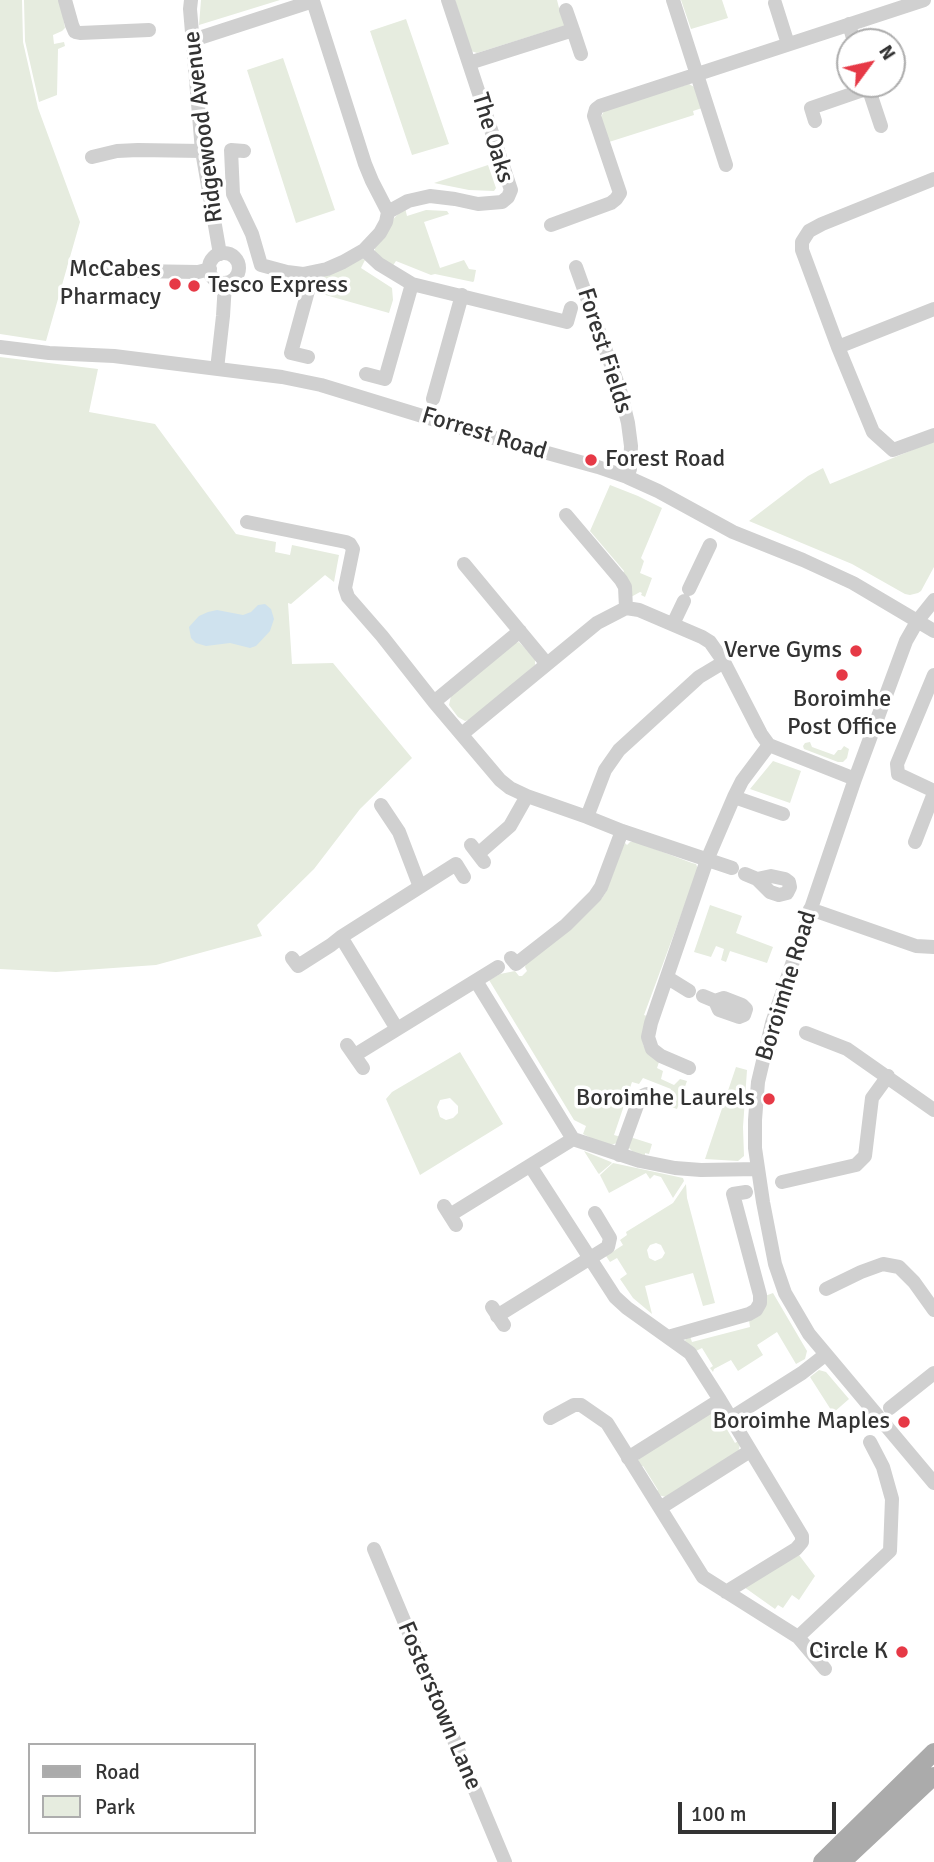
<!DOCTYPE html>
<html>
<head>
<meta charset="utf-8">
<style>
  body { margin:0 }
  #map { position:relative; width:934px; height:1862px; overflow:hidden; background:#fff; font-family:Signika,sans-serif }
  canvas { display:block }
  .legend { position:absolute; left:28px; top:1743px; width:228px; height:91px; box-sizing:border-box; background:#fff; border:2px solid #adadad; margin:0; padding:9px 12px; list-style:none; font-size:21px; color:#333 }
  .legend li { display:flex; align-items:center; gap:14px; height:35px }
  .legend b { width:35px; border:2px solid #adadad }
  .north { position:absolute; left:836px; top:28px; width:70px; height:70px; box-sizing:border-box; background:#fff; border:2px solid #adadad; border-radius:50%; rotate:57deg; font-size:19px; font-weight:700; line-height:28px; text-align:center; color:#333 }
  .north::after { content:''; display:block; margin:auto; width:24px; height:32px; background:#e63946; clip-path:polygon(50% 0,100% 100%,50% 72%,0 100%) }
  .scale { position:absolute; left:678px; top:1802px; width:158px; height:32px; box-sizing:border-box; border:4px solid #333; border-top:0; padding-left:9px; font-size:21px; line-height:24px; white-space:nowrap; color:#333; -webkit-text-stroke:5px #fff; paint-order:stroke }
</style>
</head>
<body>
<div id="map">
<canvas width="934" height="1862"></canvas>
<ul class="legend">
<li><b style="height:9px;background:#ababab"></b>Road</li>
<li><b style="height:19px;background:#e6ecdf"></b>Park</li>
</ul>
<div class="north">N</div>
<div class="scale">100 m</div>
</div>
<script>
const ctx = document.querySelector('canvas').getContext('2d');
ctx.lineJoin = 'round';
function paint(path, color) { ctx.fillStyle = color; ctx.fill(path, 'evenodd'); }
const poly = rows => new Path2D(rows.map(r => 'M' + r).join(''));
function stroke(path, color, width, dash) { ctx.strokeStyle = color; ctx.lineWidth = width; ctx.lineCap = dash ? 'butt' : 'round'; ctx.setLineDash(dash || []); ctx.stroke(path); }
function drawText(font, color, halo, rows, align = 'center') {
  ctx.font = font + ' Signika,sans-serif'; ctx.lineWidth = 7; ctx.setLineDash([]); ctx.textBaseline = 'middle'; ctx.strokeStyle = halo; ctx.fillStyle = color; for (const [text, x, y, turn = 0] of rows) {
    ctx.save(); ctx.translate(x, y); ctx.rotate((+turn || 0) * Math.PI / 180); ctx.textAlign = isNaN(turn) ? turn : align; if (halo) ctx.strokeText(text, 0, 0); ctx.fillText(text, 0, 0); ctx.restore();
  }
}
paint(poly([
  [0,0,22,0,23,42,38,108,80,222,46,341,0,334],
  [24,0,60,0,64,22,65,28,62,31,53,35,54,44,64,42,65,46,58,49,57,95,39,102,25,41],
  [201,0,280,0,199,25],
  [455,0,557,0,559,8,562,8,566,21,564,26,560,27,477,53,471,51],
  [681,0,722,0,728,18,691,29],
  [406,19,449,144,412,155,370,31],
  [283,58,335,210,296,223,247,70],
  [689,84,696,88,702,108,693,111,694,115,609,142,601,117,604,111],
  [488,165,496,188,494,191,469,190,434,183],
  [405,208,407,216,426,210,447,211,449,214,424,222,440,268,464,260,469,269,476,270,474,281,473,282,435,274,431,275,396,261,392,267,375,254,375,248,395,217],
  [363,259,365,260,361,268,392,288,393,300,389,313,315,292,316,290,314,289,320,277,357,260],
  [0,357,98,369,89,412,155,424,236,534,276,542,275,552,290,555,292,545,339,555,334,582,325,575,291,604,288,603,292,664,333,663,412,758,360,809,314,869,257,925,262,936,156,965,56,972,0,969],
  [934,441,934,567,921,591,918,593,910,595,905,594,852,564,749,521,808,476,823,468,830,484],
  [610,485,638,496,662,508,641,558,644,561,640,573,652,578,645,597,641,595,642,593,640,592,631,597,623,573,624,571,590,531],
  [519,642,535,659,535,665,472,719,465,721,458,717,449,705,451,696,515,643],
  [810,742,812,747,834,755,838,750,841,750,844,746,849,749,847,758,843,762,838,762,804,749,803,746,805,743],
  [773,761,801,771,790,803,750,789],
  [630,842,636,842,692,863,696,864,698,869,644,1015,647,1016,642,1033,643,1044,646,1051,659,1062,657,1068,663,1071,661,1079,674,1085,680,1079,687,1081,677,1109,666,1105,671,1089,643,1078,639,1084,632,1082,614,1135,621,1137,617,1143,607,1146,583,1134,586,1126,574,1120,489,980,500,974,515,971,519,976,522,976,527,971,525,967,526,964,602,898,606,892,623,847,625,843,627,845],
  [710,905,742,916,736,933,773,947,767,963,730,951,726,962,721,960,724,949,716,946,711,957,694,952],
  [460,1052,503,1124,420,1175,386,1099,392,1092],
  [450,1098,458,1106,458,1113,453,1118,446,1120,440,1117,437,1107,440,1100],
  [736,1067,747,1070,743,1127,744,1156,738,1161,705,1159],
  [630,1137,652,1144,649,1154,645,1153,645,1156,633,1152,629,1148,628,1143],
  [584,1151,611,1162,612,1163,599,1174,598,1173],
  [613,1163,683,1178,684,1181,673,1198,661,1177,654,1175,650,1179,646,1173,609,1193,600,1175],
  [686,1184,687,1198,715,1303,703,1306,693,1273,645,1286,652,1314,633,1298,620,1279,627,1274,617,1258,610,1262,606,1256,623,1245,620,1240,627,1235,626,1232,673,1203],
  [656,1243,661,1245,665,1253,662,1258,655,1261,649,1258,647,1250,650,1245],
  [773,1293,807,1351,805,1359,796,1364,777,1332,757,1345,763,1355,738,1371,731,1360,714,1369,713,1372,710,1368,713,1366,702,1348,694,1352,686,1343,685,1340,690,1336,692,1342,750,1327,749,1320,765,1296],
  [819,1370,826,1372,849,1399,833,1413,810,1377],
  [716,1410,720,1413,728,1424,725,1426,735,1443,738,1441,740,1445,738,1453,666,1497,658,1495,655,1492,658,1490,643,1466,640,1467,638,1463,639,1458],
  [799,1555,815,1576,799,1600,792,1595,783,1608,778,1605,775,1609,744,1587]
]), '#e6ecdf');
paint(poly([
  [265,604,271,609,274,619,270,631,256,646,250,648,230,643,206,646,196,643,191,638,189,627,199,616,208,612,217,610,243,615,251,612,258,605]
]), '#cfe2ee');
stroke(poly([
  [65,0,72,25,75,32,80,33,149,30],
  [191,0,190,9,202,151,220,254],
  [673,0,726,165],
  [775,3,788,44],
  [849,24,854,42],
  [573,30,581,54],
  [193,40,313,1,365,164,372,181,388,212,386,222,380,233,364,250,343,262,327,269,303,274,287,272,261,265,252,234,233,194,231,150,244,151],
  [469,63,573,30,566,10],
  [867,84,881,126],
  [815,121,811,108,869,88],
  [92,157,117,151,138,150,202,151],
  [934,179,822,224,809,231,802,242,802,250,838,347,873,432,893,450,934,435],
  [388,212,408,201,430,196,455,199,478,204,502,202,508,197,511,190,448,0],
  [551,225,611,203,616,199,620,193,594,116,596,109,600,106,924,0],
  [364,250,379,264,412,284,567,322,571,308],
  '209 268a15 15 0 1 1 30 0a15 15 0 1 1-30 0Z',
  [576,267,620,390,628,423,631,446,630,469,627,477],
  [87,268,99,271,114,271],
  [135,271,198,272,210,269],
  [0,347,49,353,114,356,282,377,321,385,504,441,598,467,627,477,658,491,733,532,803,560,853,583,934,631],
  [838,347,934,309],
  [308,357,291,353,311,280,310,273],
  [217,369,223,316,225,283],
  [366,374,385,379,412,284],
  [433,399,462,295],
  [566,515,621,580,625,587,626,608],
  [247,522,346,542,350,544,353,549,345,588,348,597,382,636,434,702,500,780,510,788,527,796,587,817,622,831,732,868],
  [464,564,547,664],
  [689,589,710,545],
  [934,600,918,620,906,641,855,779,772,1023,758,1082,755,1120,755,1148,763,1202,775,1264,785,1293,809,1334,934,1483],
  [626,608,639,610,702,637,710,642,724,662,761,734,769,745,855,779],
  [673,624,684,601],
  [934,675,897,764,898,774,934,791],
  [434,702,520,631],
  [462,734,597,623,626,608],
  [734,797,783,814],
  [381,805,399,832,420,887],
  [587,817,605,770,619,750,699,677,724,662],
  [915,842,934,793],
  [471,845,484,862],
  [478,854,510,826,527,796],
  [745,874,757,879,770,892,779,895,787,893,790,887,789,882,785,879,771,876,757,879],
  [810,909,916,946,934,947],
  [341,937,397,1029],
  [292,958,298,966,331,945,341,937,456,864,464,877],
  [511,958,516,964,566,925,595,896,601,887,622,831],
  [668,978,689,991],
  [476,981,573,1139],
  [703,996,715,1001,724,998,742,1005,746,1009,744,1015,739,1017,719,1010,715,1001],
  [806,1033,847,1049,934,1110],
  [347,1045,363,1068],
  [355,1055,498,967],
  [689,1068,661,1056,652,1049,648,1037,651,1023,707,860,734,797,742,781,769,745],
  [619,1155,640,1097,647,1094,663,1100],
  [531,1167,615,1297,627,1308,690,1353,720,1400,802,1536,802,1542,796,1549,726,1592],
  [782,1182,856,1165,865,1156,872,1098,888,1076],
  [444,1206,456,1225],
  [450,1215,573,1139,640,1161,675,1168,701,1170,758,1169],
  [826,1289,861,1272,883,1264,899,1267,914,1282,934,1310],
  [492,1307,504,1325],
  [497,1316,608,1247,610,1238,595,1213],
  [668,1337,749,1314,756,1310,760,1303,760,1295,733,1194,746,1192],
  [890,1408,934,1373],
  [550,1418,574,1405,581,1405,607,1423,703,1577,798,1637,825,1669],
  [731,1418,802,1373,825,1355],
  [628,1458,720,1400],
  [660,1508,750,1451],
  [374,1549,505,1862],
  [798,1637,890,1551,892,1499,883,1467,870,1442]
]), '#d0d0d0', 14);
stroke(poly([
  [822,1862,934,1752],
  [842,1862,934,1776]
]), '#ababab', 18);
for (const [x, y, r, color] of [
  [175,284,7,"#e63946"],
  [194,286,7,"#e63946"],
  [591,460,7,"#e63946"],
  [856,651,7,"#e63946"],
  [842,675,7,"#e63946"],
  [769,1099,7,"#e63946"],
  [904,1422,7,"#e63946"],
  [902,1652,7,"#e63946"]
]) { const dot = new Path2D(); dot.arc(x, y, r, 0, 2 * Math.PI); ctx.fillStyle = color; ctx.fill(dot); stroke(dot, '#fff', 2.5); }
drawText('24px', '#333', '#fff', [
  ["Ridgewood Avenue",204,127,-97],
  ["The Oaks",492,138,73],
  ["Forest Fields",604,351,72],
  ["Forrest Road",484,434,17],
  ["Boroimhe Road",787,986,-73],
  ["Fosterstown Lane",439,1706,67]
]);
drawText('24px', '#333', '#fff', [
  ["McCabes",161,270],
  ["Pharmacy",161,298],
  ["Tesco Express",208,286,"left"],
  ["Forest Road",605,460,"left"],
  ["Verve Gyms",842,651],
  ["Boroimhe",842,700,"center"],
  ["Post Office",842,728,"center"],
  ["Boroimhe Laurels",755,1099],
  ["Boroimhe Maples",890,1422],
  ["Circle K",888,1652]
], 'right');
</script>
</body>
</html>
